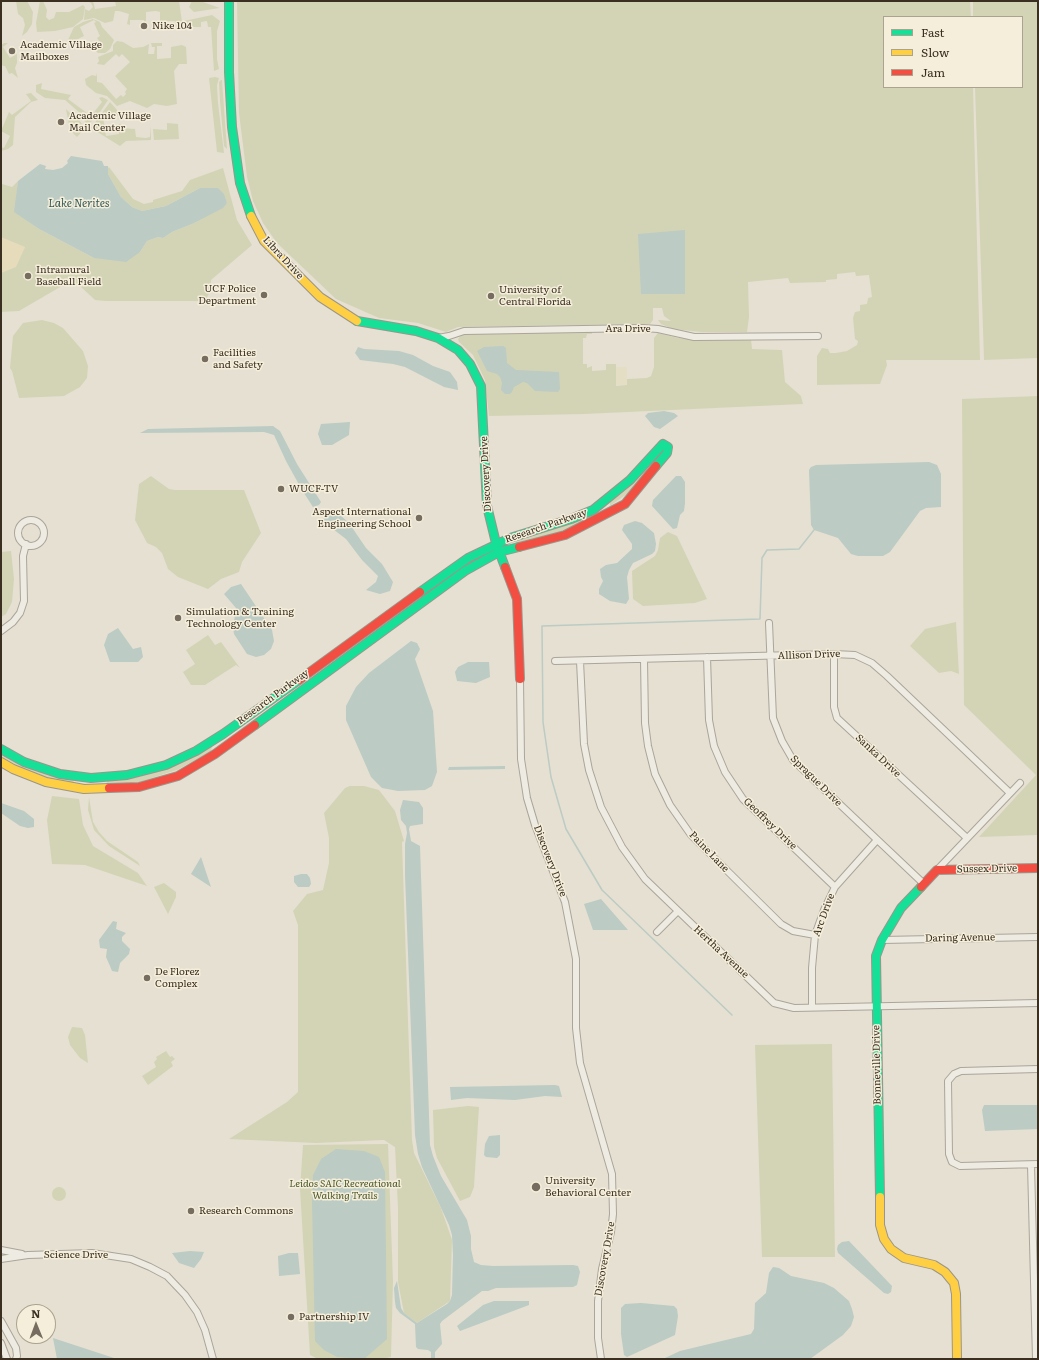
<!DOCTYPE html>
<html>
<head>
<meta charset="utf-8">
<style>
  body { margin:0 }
  #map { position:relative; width:1039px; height:1360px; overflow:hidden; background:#e5e0d2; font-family:Literata,serif }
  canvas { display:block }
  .frame { position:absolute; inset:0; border:2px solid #3b2f22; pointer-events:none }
  .legend { position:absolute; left:883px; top:16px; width:140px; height:72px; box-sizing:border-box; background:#f5eeda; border:1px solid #aba290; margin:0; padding:5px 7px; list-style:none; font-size:12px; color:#3b2f22 }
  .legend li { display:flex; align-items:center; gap:8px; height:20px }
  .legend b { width:20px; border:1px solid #aba290 }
  .north { position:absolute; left:16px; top:1304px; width:40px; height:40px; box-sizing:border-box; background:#f5eeda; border:1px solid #aba290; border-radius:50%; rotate:359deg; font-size:11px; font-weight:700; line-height:16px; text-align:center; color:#3b2f22 }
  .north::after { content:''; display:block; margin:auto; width:14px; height:18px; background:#766d60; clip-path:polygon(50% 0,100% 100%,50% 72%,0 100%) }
</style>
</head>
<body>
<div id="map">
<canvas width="1039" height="1360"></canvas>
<div class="frame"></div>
<ul class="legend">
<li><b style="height:5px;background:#16e098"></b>Fast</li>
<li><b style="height:5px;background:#ffcf43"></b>Slow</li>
<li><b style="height:5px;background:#f24e42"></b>Jam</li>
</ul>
<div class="north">N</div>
</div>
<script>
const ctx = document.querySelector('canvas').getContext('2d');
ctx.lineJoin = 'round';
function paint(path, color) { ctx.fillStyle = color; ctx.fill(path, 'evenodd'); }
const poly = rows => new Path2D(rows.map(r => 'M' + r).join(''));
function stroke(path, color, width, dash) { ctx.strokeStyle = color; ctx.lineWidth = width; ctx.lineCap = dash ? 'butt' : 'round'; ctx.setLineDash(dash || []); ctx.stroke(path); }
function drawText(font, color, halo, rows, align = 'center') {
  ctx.font = font + ' Literata,serif'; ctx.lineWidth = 3; ctx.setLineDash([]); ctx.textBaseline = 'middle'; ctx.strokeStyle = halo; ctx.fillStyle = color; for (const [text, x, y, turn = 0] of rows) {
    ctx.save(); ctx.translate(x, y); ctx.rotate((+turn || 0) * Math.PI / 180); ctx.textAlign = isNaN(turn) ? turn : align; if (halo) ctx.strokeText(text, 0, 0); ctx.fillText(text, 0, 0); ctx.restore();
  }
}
paint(poly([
  [616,367,627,367,627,385,616,385]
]), '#e4dec4');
paint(poly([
  [16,1,27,1,33,12,32,24,27,32,22,36,25,25,23,18,18,14],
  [40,1,43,1,47,10,46,17,49,20,54,18,56,12,69,12,83,5,85,7,83,19,73,27,55,31,37,32,36,23],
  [87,1,93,1,95,9,116,6,115,1,179,1,183,29,176,28,175,21,162,21,161,24,160,24,160,12,156,11,146,12,146,24,144,24,144,20,130,20,130,25,127,24,129,14,119,11,115,11,113,21,105,23,94,18,84,20,85,9,89,11,93,7,91,3],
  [192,1,200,1,220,8,194,12,189,7],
  [237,1,970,1,971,17,884,17,884,87,973,87,980,360,886,360,887,365,880,384,817,385,817,356,822,348,828,349,830,353,836,353,847,351,857,345,858,341,855,339,853,318,855,312,860,311,860,305,867,304,868,298,872,297,869,275,856,276,855,272,837,274,837,279,826,280,826,282,790,283,788,278,748,282,749,317,747,332,701,332,673,329,661,324,658,320,671,321,664,316,662,308,653,308,653,320,650,324,458,327,446,332,418,323,379,318,336,299,277,243,263,223,253,201,247,177,239,113],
  [973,1,1038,1,1038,358,984,360,975,87,1022,87,1022,17,973,17],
  [212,15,220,21,217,31,217,59,219,69,214,71,211,27,208,27,207,21,201,22,201,27,185,27,184,21],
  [93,19,100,22,102,27,114,40,110,49,105,53,98,53,96,51,103,46,97,38,100,36,94,23,96,22,94,20,80,27,84,36,70,43,68,40,74,27,83,22],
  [117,41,123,42,133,48,143,47,149,44,148,54,154,54,155,47,152,47,151,43,162,43,162,46,157,46,157,59,171,58,171,47,182,45,186,47,187,64,179,64,174,71,177,104,167,106,154,104,147,108,130,101,117,106,107,96,96,93,86,85,85,79,92,75,96,76,97,73,97,82,102,83,116,99,121,95,123,97,126,94,125,92,127,89,115,76,130,62,122,54,119,57,116,54,104,65,97,64,99,61,98,57,113,51,113,45],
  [4,43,8,43,3,47,10,58,17,54,17,63,15,68,18,78,12,73,9,74,5,66,3,66,1,64,1,45],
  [215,77,219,78,217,85,218,103,224,153,217,152,209,78],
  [221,80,222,80,227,149,224,146,220,101,219,82],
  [42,83,41,89,71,95,68,99,91,116,102,102,99,98,102,97,108,100,96,118,87,125,83,118,86,117,83,112,80,113,65,100,45,98,36,92,36,85],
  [31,93,38,100,31,102,15,117,13,145,8,149,1,151,1,147,4,148,10,136,1,131,9,112,12,115,31,101,26,94],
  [110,102,117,110,119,119,117,114,103,116,106,136,119,134,118,124,121,124,121,128,135,129,136,137,146,138,150,137,151,126,151,140,126,141,120,146,91,128],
  [66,109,75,118,77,117,85,128,77,137,70,130],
  [167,123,178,124,179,139,154,140,153,129,167,130],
  [109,167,133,199,144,204,153,202,153,200,182,191,190,180,223,168,237,220,252,245,211,280,210,292,206,299,203,301,106,301,95,300,80,286,67,283,19,311,1,312,2,184,12,187,18,181,15,212,39,229,94,258,140,252,147,241,158,237,163,238,172,232,192,224,227,203,218,188,200,188,166,206,142,211,132,207,121,197,108,174,107,170],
  [42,320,54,323,63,328,83,351,88,366,87,378,80,387,64,396,19,398,12,371,10,368,13,336,23,323],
  [592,332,592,334,587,334,586,338,583,338,583,364,587,364,587,368,592,366,592,371,606,370,606,364,616,364,616,386,627,385,627,379,647,378,651,376,654,367,654,338,658,333,678,338,708,340,751,339,752,349,782,350,785,382,801,396,803,404,584,414,489,416,485,380,473,355,459,342,458,339,462,334,480,333],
  [1038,396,1038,835,979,837,1036,775,964,705,962,399],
  [647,469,649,470,631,491,610,506,610,502,626,490,644,470],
  [151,476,169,489,175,490,244,490,261,533,242,562,239,572,221,579,208,589,178,577,168,569,162,553,156,547,147,543,135,520,139,484],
  [579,520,581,520,581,523,566,530,516,543,514,541],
  [668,532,677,536,707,599,695,603,643,606,633,599,632,571,655,556,658,550,660,538],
  [11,551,14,579,12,602,6,614,1,617,1,552],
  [406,606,407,609,310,680,307,680,306,678],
  [956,622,959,674,951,671,939,673,910,646,925,629],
  [208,635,215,645,221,642,240,668,236,665,205,685,191,685,183,672,195,664,186,650],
  [210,746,212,747,211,751,177,770,139,782,108,786,106,784,108,780,138,777,168,768,187,760],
  [1,754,15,761,73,779,74,783,46,778,28,772,1,759],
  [350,786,364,786,379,790,395,811,404,841,402,842,412,1140,414,1153,441,1208,452,1240,450,1301,417,1323,404,1313,398,1282,398,1208,395,1147,384,1140,316,1143,229,1139,287,1102,298,1092,298,925,293,911,307,894,323,890,329,863,329,838,324,813,345,788],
  [52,796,79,799,83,825,93,846,138,873,147,886,85,865,52,864,47,820],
  [89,797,93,822,99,832,107,841,138,862,140,866,109,846,94,830,88,810],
  [164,883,176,892,176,897,168,914,154,887],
  [72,1027,82,1028,85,1035,88,1063,80,1058,70,1045,68,1037],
  [832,1044,835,1257,762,1257,755,1045],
  [166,1051,170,1057,172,1056,175,1059,171,1062,173,1066,148,1085,142,1076,156,1067,154,1062,157,1059,156,1057],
  [468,1106,479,1107,474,1187,470,1197,460,1201,437,1158,434,1147,433,1110],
  [388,1144,393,1281,391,1357,381,1359,318,1359,310,1355,300,1189,303,1145],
  '52 1194a7 7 0 1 1 14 0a7 7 0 1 1-14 0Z'
]), '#d3d4b5');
paint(poly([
  [1,237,25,247,16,267,1,273]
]), '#e6dcbc');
paint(poly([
  [71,156,102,161,104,166,108,166,108,174,121,197,132,207,142,211,166,206,200,188,218,188,224,194,227,203,223,208,192,224,172,232,163,238,158,237,147,241,140,252,126,262,94,258,39,229,14,212,18,181,40,164,46,166,45,169,53,170,62,168,68,163,67,161],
  [685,230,685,294,641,294,638,234],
  [503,346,506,348,507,363,516,370,559,372,560,389,558,392,535,391,527,383,523,382,514,387,512,392,510,394,505,394,501,390,502,383,500,377,497,374,487,371,477,351,484,347],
  [358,347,364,349,399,351,413,355,433,366,450,372,457,382,458,390,444,387,405,367,393,364,360,360,355,353],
  [664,411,674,413,678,416,660,429,654,427,645,416,648,413],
  [350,422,349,435,332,445,322,445,318,434,321,424],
  [273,426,280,431,297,464,321,502,319,505,313,507,302,490,286,461,274,435,264,432,140,433,148,429],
  [929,462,937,465,941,474,941,507,926,508,920,511,890,552,883,556,858,556,851,554,838,538,814,530,811,525,809,470,811,467,816,465],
  [676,476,681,476,685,482,685,503,684,511,680,515,677,528,673,529,652,506,653,500],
  [331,512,339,514,349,523,366,548,382,564,393,582,390,591,380,594,366,590,376,582,378,576,362,560,346,539,325,523,323,518],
  [635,521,642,523,654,533,656,544,655,551,652,554,633,563,629,570,627,577,629,599,626,604,610,601,599,594,599,589,603,581,601,577,600,569,606,565,617,563,632,549,632,544,622,530,624,525],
  [241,584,272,630,274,641,271,649,264,655,256,657,247,654,234,634,233,628,236,608,224,594,231,587],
  [118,628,133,649,141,647,143,657,138,662,110,662,104,645,108,634],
  [411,641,417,643,420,649,415,659,433,711,437,772,432,786,425,790,398,791,382,788,371,777,346,720,346,706,356,687,369,673],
  [468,662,489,662,490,677,476,683,457,681,455,672,458,667],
  [505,766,505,769,448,770,449,767],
  [403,800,419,802,423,808,423,824,410,826,409,829,411,841,420,846,430,1145,433,1156,441,1176,467,1220,471,1236,471,1249,474,1262,481,1265,493,1266,573,1265,578,1266,580,1272,577,1285,573,1287,496,1288,488,1291,482,1291,442,1321,440,1324,442,1344,435,1352,435,1359,431,1359,431,1352,428,1350,418,1349,416,1347,415,1324,400,1313,396,1308,395,1302,394,1288,397,1281,401,1308,404,1313,417,1323,447,1304,450,1301,452,1295,453,1255,452,1235,449,1225,422,1167,418,1154,415,1135,405,875,405,844,407,833,406,826,401,820,400,810],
  [1,803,24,811,34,819,34,827,28,828,20,826,1,813],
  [201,857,211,887,191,874],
  [301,874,307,874,310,878,311,884,309,887,298,887,294,882,294,876],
  [601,899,628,930,593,930,584,904],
  [113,921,117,922,116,929,126,933,122,937,122,941,130,949,129,954,120,963,118,972,112,971,110,966,106,957,107,949,100,948,99,940],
  [555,1085,559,1086,562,1097,545,1096,515,1100,467,1098,451,1100,450,1087],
  [984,1105,1038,1105,1038,1129,985,1131,982,1110],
  [500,1135,500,1155,497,1158,486,1157,484,1155,485,1144,489,1136],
  [336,1149,364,1151,379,1157,385,1172,387,1339,364,1359,337,1357,324,1350,315,1341,312,1202,313,1175,321,1159],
  [849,1241,892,1286,891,1292,888,1294,884,1293,838,1253,837,1249,838,1245,842,1242],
  [190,1251,204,1252,201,1259,194,1268,179,1263,172,1253],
  [289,1253,298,1253,300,1274,279,1276,278,1256],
  [773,1267,779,1268,791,1276,824,1283,834,1288,849,1301,852,1309,854,1317,851,1326,843,1335,810,1359,663,1359,680,1351,751,1334,754,1329,755,1303,766,1293,769,1273],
  [494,1301,529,1301,529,1305,460,1331,457,1326,483,1305],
  [641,1303,674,1306,677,1309,678,1316,675,1335,627,1357,624,1355,621,1334,621,1308,625,1304],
  [53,1338,117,1359,57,1359]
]), '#bccbc3');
stroke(poly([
  [732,1015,602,890,566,829,551,777,543,722,542,626,760,619,762,558,767,550,799,549,814,530]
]), '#bccbc3', 1.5);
const street = poly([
  [438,338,449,336,464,331,643,328,658,329,694,337,818,336],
  '18 533a13 13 0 1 1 26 0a13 13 0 1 1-26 0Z',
  [769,623,773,718,782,741,793,760,924,884],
  [1,631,13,622,20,613,24,601,23,556,26,544],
  [834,654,834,707,837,718,967,838],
  [707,657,709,720,714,746,725,772,743,799,835,887],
  [644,659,645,723,648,746,655,774,670,805,691,835,781,924,793,931,815,935],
  [555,661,834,654,855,655,872,663,887,676,1010,793],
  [580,661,584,744,589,770,601,807,622,847,645,879,774,1003,794,1008,1038,1003],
  [520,679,521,759,527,798,535,825,565,902,576,959,576,1028,580,1063,612,1174,613,1214,611,1232,602,1269,598,1301,598,1338,601,1359],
  [937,870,1020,783],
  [657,932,677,912],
  [882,940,1038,937],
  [812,1007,812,968,815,935,824,910,835,887,877,840],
  [1038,1069,961,1071,954,1074,948,1081,949,1154,952,1162,960,1166,1038,1164],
  [1031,1165,1036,1359],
  [1,1250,22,1254],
  [1,1259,28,1255,92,1253,131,1259,150,1267,167,1276,185,1295,197,1312,205,1330,213,1359],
  [1,1321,16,1348,17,1356,16,1359],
  [1,1343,7,1359]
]);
const fast = poly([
  [229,1,229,72,232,127,240,183,251,216],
  [357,321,416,331,438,338,458,350,470,364,481,386,487,506,496,543,505,567],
  [420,592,468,558,510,538,571,519,593,510,630,480,663,444,668,447,667,453,656,466],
  [255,725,465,571,499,552,519,547],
  [1,749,24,762,60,774,91,778,127,775,166,765,196,751,223,734,299,680],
  [880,1197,876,956,882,940,901,908,921,887]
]);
const slow = poly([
  [251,216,264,241,320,297,357,321],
  [1,762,13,769,46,782,84,789,109,788],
  [880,1197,880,1225,884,1239,891,1249,904,1258,934,1265,945,1272,954,1283,956,1294,957,1359]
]);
const jam = poly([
  [519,547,565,535,625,504,656,466],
  [505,567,517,599,520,679],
  [299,680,420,592],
  [109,788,139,787,178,776,215,754,255,725],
  [921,887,937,870,1038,868]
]);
stroke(street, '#aba59a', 8);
stroke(fast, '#9b958a', 10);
stroke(slow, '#9b958a', 10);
stroke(jam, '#9b958a', 10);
stroke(street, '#eeebe3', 6);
stroke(fast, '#16e098', 8);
stroke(slow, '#ffcf43', 8);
stroke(jam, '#f24e42', 8);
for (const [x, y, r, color] of [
  [144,26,4,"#766d60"],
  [12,51,4,"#766d60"],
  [61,122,4,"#766d60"],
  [28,276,4,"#766d60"],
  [264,295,4,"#766d60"],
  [491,296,4,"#766d60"],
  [205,359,4,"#766d60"],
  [281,489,4,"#766d60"],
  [419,518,4,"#766d60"],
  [178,618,4,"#766d60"],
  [147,978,4,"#766d60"],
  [536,1187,5,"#766d60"],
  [191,1211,4,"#766d60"],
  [291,1317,4,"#766d60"]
]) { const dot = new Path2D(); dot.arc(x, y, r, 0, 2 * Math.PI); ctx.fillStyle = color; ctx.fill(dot); stroke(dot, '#f5eeda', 1.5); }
drawText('10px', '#3b2f22', '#f5eeda', [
  ["Nike 104",152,26],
  ["Academic Village",20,45],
  ["Mailboxes",20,57],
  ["Academic Village",69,116],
  ["Mail Center",69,128],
  ["Intramural",36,270],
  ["Baseball Field",36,282],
  ["UCF Police",256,289,"right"],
  ["Department",256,301,"right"],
  ["University of",499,290],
  ["Central Florida",499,302],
  ["Facilities",213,353],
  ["and Safety",213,365],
  ["WUCF-TV",289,489],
  ["Aspect International",411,512,"right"],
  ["Engineering School",411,524,"right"],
  ["Simulation & Training",186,612],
  ["Technology Center",186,624],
  ["De Florez",155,972],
  ["Complex",155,984],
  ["University",545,1181],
  ["Behavioral Center",545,1193],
  ["Research Commons",199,1211],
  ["Partnership IV",299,1317]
], 'left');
drawText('10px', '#3b2f22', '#f5eeda', [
  ["Libra Drive",283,258,47],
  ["Ara Drive",628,329],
  ["Discovery Drive",486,474,-93],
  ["Research Parkway",546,526,-19],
  ["Allison Drive",809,655,-2],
  ["Research Parkway",273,697,-36],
  ["Sanka Drive",878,756,43],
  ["Sprague Drive",816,781,45],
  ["Geoffrey Drive",770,824,44],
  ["Paine Lane",709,852,46],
  ["Discovery Drive",550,861,69],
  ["Sussex Drive",987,869,-1],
  ["Arc Drive",824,915,-70],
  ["Daring Avenue",960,938,-1],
  ["Hertha Avenue",721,952,43],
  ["Bonneville Drive",877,1065,-91],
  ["Science Drive",76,1255],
  ["Discovery Drive",605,1259,-80]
]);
drawText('italic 10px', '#495629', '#f5eeda', [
  ["Leidos SAIC Recreational",345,1184],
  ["Walking Trails",345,1196]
]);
drawText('italic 11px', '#325a58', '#f5eeda', [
  ["Lake Nerites",79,204]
]);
</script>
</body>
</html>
